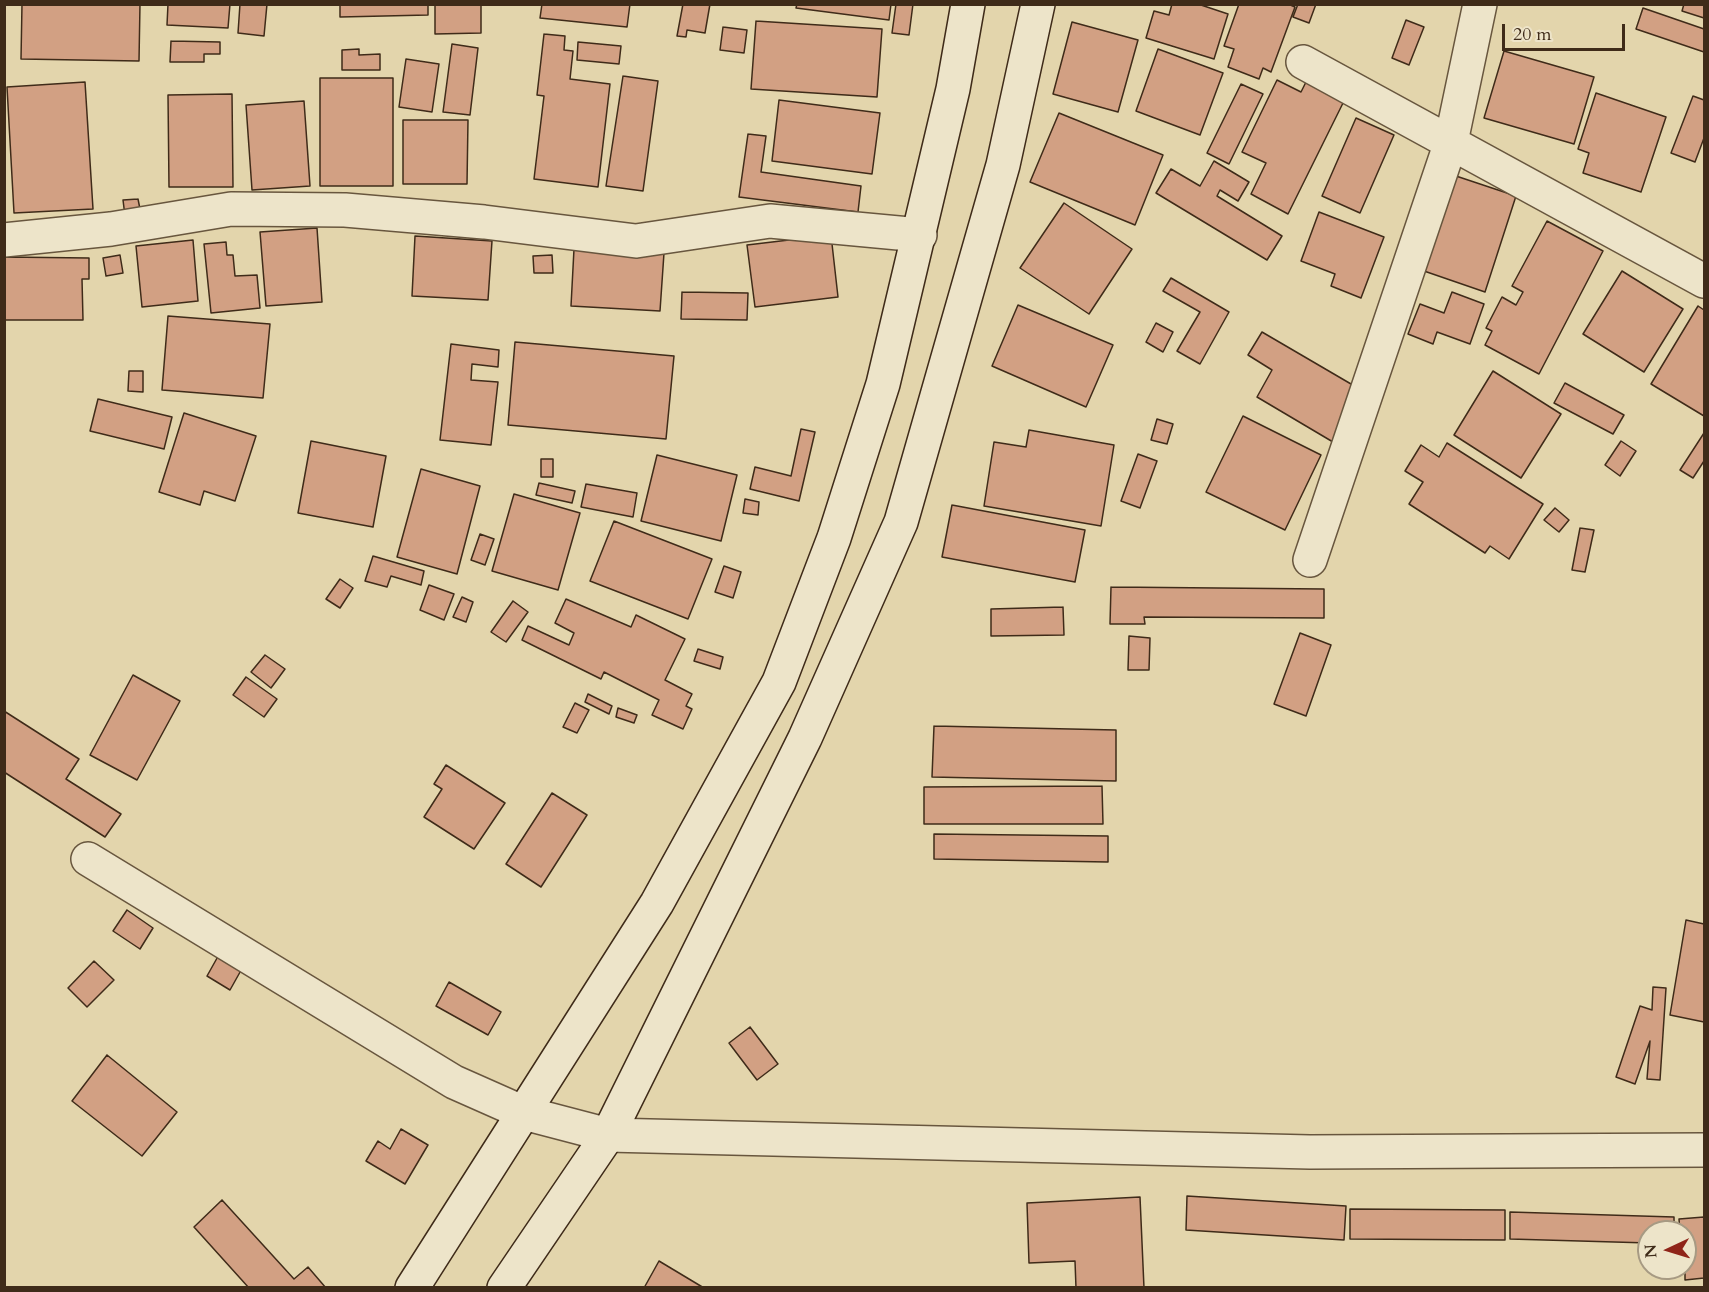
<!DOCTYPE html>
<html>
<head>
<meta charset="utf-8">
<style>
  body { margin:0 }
  #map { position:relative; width:1709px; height:1292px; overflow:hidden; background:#e3d5ac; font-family:Cardo,serif }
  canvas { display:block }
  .frame { position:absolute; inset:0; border:6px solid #3f2b19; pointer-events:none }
  .north { position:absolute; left:1637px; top:1220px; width:60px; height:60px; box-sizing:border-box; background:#ede4c9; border:2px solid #a79a83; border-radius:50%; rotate:266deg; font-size:16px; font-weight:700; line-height:24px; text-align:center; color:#3f2b19 }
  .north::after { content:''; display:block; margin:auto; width:21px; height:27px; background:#8f2418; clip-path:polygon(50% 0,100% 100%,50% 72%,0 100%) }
  .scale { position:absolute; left:1502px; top:24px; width:123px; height:27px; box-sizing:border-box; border:3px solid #3f2b19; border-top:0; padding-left:8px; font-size:18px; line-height:21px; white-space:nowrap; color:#3f2b19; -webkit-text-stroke:4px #ede4c9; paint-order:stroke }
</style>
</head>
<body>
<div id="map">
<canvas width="1709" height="1292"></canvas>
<div class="frame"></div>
<div class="north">N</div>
<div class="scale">20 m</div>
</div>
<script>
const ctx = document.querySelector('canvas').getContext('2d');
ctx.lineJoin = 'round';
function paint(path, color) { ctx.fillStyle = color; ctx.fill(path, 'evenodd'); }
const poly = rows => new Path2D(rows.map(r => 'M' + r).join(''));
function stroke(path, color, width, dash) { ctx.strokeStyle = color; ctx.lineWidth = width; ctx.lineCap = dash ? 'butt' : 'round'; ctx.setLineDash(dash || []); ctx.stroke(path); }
const building = poly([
  [22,4,140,4,139,61,21,59,22,4],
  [168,4,230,4,228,28,167,25,168,4],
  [240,4,267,4,264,36,238,33,240,4],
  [340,4,428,4,428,15,340,17,340,4],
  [435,4,481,4,481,33,435,34,435,4],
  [542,4,630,4,627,27,540,18,542,4],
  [683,4,710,4,705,33,687,30,686,37,677,36,683,4],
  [797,4,891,4,889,20,796,8,797,4],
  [896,4,913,4,909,35,892,33,896,4],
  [1172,4,1198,4,1228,14,1214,59,1146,38,1154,11,1169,15,1172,4],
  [1239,4,1288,4,1295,7,1271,72,1263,68,1259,79,1228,67,1234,49,1224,46,1239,4],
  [1298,4,1316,4,1309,23,1293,17,1298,4],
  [1684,4,1704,4,1704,18,1682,11,1684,4],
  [1643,8,1704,29,1704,52,1636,29,1643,8],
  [1406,20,1424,27,1409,65,1392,58,1406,20],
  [756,21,882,29,877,97,751,89,756,21],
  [1072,22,1138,40,1118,112,1053,94,1072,22],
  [723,27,747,30,744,53,720,50,723,27],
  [544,34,565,36,564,50,573,51,570,79,610,84,598,187,534,179,544,96,537,95,544,34],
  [171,41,220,42,220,54,204,54,204,62,170,62,171,41],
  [578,42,621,46,619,64,577,60,578,42],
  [452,44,478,48,470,115,443,112,452,44],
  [359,49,359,55,380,54,380,70,342,70,342,50,359,49],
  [1158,49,1223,73,1200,135,1136,111,1158,49],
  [1504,51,1594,77,1574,144,1484,118,1504,51],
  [406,59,439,64,432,112,399,107,406,59],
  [623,76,658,81,643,191,606,186,623,76],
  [320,78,393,78,393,186,320,186,320,78],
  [1308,78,1346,97,1288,214,1251,194,1266,163,1242,152,1277,80,1301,92,1308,78],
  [85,82,93,209,14,213,7,87,85,82],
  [1241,84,1263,94,1229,164,1207,153,1241,84],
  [1596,93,1666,117,1641,192,1583,173,1589,153,1578,149,1596,93],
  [232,94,233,187,169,187,168,95,232,94],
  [1693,96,1704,100,1704,138,1695,162,1671,153,1693,96],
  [779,100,880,113,872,174,772,161,779,100],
  [304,101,310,186,252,190,246,105,304,101],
  [1059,113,1163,155,1135,225,1030,182,1059,113],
  [1356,118,1394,135,1360,213,1322,196,1356,118],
  [403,120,468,120,467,184,403,184,403,120],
  [748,134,766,136,761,172,861,186,858,212,739,197,748,134],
  [1214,161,1249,182,1238,201,1220,190,1217,196,1282,236,1267,260,1156,193,1171,169,1200,186,1214,161],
  [1456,176,1516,196,1485,292,1424,271,1456,176],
  [138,199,141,214,125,216,123,200,138,199],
  [1064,203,1132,249,1089,314,1020,268,1064,203],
  [1319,212,1384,237,1361,298,1331,286,1335,274,1301,261,1319,212],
  [1547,221,1603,251,1539,374,1485,345,1492,331,1486,328,1502,297,1516,305,1523,292,1512,286,1547,221],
  [317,228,322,302,266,306,260,232,317,228],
  [831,235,838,297,755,307,747,245,831,235],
  [415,236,492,241,488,300,412,296,415,236],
  [193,240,198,301,142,307,136,246,193,240],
  [226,242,227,255,233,255,235,276,257,275,260,308,211,313,204,244,226,242],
  [574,249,664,253,660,311,571,306,574,249],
  [120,255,123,273,106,276,103,258,120,255],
  [552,255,553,273,534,273,533,256,552,255],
  [4,257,89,258,89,279,82,279,83,320,4,320,4,257],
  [1622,271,1683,309,1644,372,1583,334,1622,271],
  [1171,278,1229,312,1200,364,1177,351,1200,312,1163,291,1171,278],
  [682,292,748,293,747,320,681,319,682,292],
  [1452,292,1484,304,1470,344,1437,332,1433,344,1408,334,1420,304,1444,313,1452,292],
  [1018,305,1113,345,1086,407,992,366,1018,305],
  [1698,306,1704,310,1704,416,1651,384,1698,306],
  [168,316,270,324,263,398,162,390,168,316],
  [1156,323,1173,332,1163,352,1146,342,1156,323],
  [1262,332,1363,391,1333,442,1257,397,1272,370,1248,355,1262,332],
  [515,342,674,356,666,439,508,425,515,342],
  [451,344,499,350,498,367,472,364,471,380,498,382,491,445,440,440,451,344],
  [129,371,143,371,143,392,128,391,129,371],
  [1493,371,1561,414,1521,478,1454,435,1493,371],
  [1565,383,1624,415,1613,434,1554,403,1565,383],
  [98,399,172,417,164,449,90,431,98,399],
  [184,413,256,436,235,501,204,491,200,505,159,492,184,413],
  [1243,416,1321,455,1285,530,1206,492,1243,416],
  [1157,419,1173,424,1167,444,1151,440,1157,419],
  [801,429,815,432,799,501,750,489,755,467,791,476,801,429],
  [1029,430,1114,445,1101,526,984,506,994,442,1026,447,1029,430],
  [1704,433,1704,461,1693,478,1680,470,1704,433],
  [311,441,386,456,373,527,298,513,311,441],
  [1621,441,1636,451,1620,476,1605,465,1621,441],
  [1447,443,1543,504,1509,559,1490,546,1485,553,1409,504,1423,482,1405,471,1421,445,1439,457,1447,443],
  [1138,454,1157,461,1140,508,1121,501,1138,454],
  [657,455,737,475,721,541,641,521,657,455],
  [541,459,553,459,553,477,541,477,541,459],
  [421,469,480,486,457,574,397,557,421,469],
  [539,483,575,491,572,503,536,495,539,483],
  [586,484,637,493,633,517,581,507,586,484],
  [514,494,580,513,558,590,492,571,514,494],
  [745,499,759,502,758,515,743,513,745,499],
  [952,505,1085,530,1075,582,942,557,952,505],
  [1555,508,1569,520,1559,532,1544,520,1555,508],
  [614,521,712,559,688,619,590,581,614,521],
  [1580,528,1594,530,1585,572,1572,570,1580,528],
  [480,534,494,539,485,565,471,560,480,534],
  [373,556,424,571,421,585,391,576,387,587,365,581,373,556],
  [724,566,741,572,733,598,715,592,724,566],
  [340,579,353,588,340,608,326,599,340,579],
  [429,585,454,594,444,620,420,610,429,585],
  [1111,587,1324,589,1324,618,1144,617,1145,624,1110,624,1111,587],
  [462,597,473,602,466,622,453,617,462,597],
  [566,599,631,627,636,615,685,639,665,680,692,694,686,706,692,709,683,729,652,715,659,700,604,672,601,679,522,640,528,626,569,645,574,633,555,623,566,599],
  [513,601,528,612,506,642,491,632,513,601],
  [1063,607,1064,635,991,636,991,609,1063,607],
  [1300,633,1331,645,1306,716,1274,704,1300,633],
  [1129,636,1150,638,1149,670,1128,670,1129,636],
  [698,649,723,657,720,669,694,661,698,649],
  [265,655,285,669,271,688,251,672,265,655],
  [133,675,180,701,137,780,90,755,133,675],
  [246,677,277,699,264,717,233,695,246,677],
  [588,694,612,706,609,714,585,702,588,694],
  [575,703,589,710,577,733,563,727,575,703],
  [618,708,637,715,634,723,616,717,618,708],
  [4,711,79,759,66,779,121,814,105,837,4,772,4,711],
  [934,726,1116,730,1116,781,932,777,934,726],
  [446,765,505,803,474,849,424,817,442,789,434,784,446,765],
  [1102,786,1103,824,924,824,924,787,1102,786],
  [552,793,587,815,541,887,506,864,552,793],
  [934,834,1108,836,1108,862,934,859,934,834],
  [127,910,153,928,140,949,113,931,127,910],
  [1686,920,1704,924,1704,1022,1670,1015,1686,920],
  [221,951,244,965,230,990,207,976,221,951],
  [94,961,114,980,87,1007,68,988,94,961],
  [449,982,501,1012,488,1035,436,1006,449,982],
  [1653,987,1666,988,1660,1080,1647,1079,1650,1041,1635,1084,1616,1077,1640,1006,1652,1010,1653,987],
  [750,1027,778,1064,757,1080,729,1043,750,1027],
  [107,1055,177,1112,142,1156,72,1101,107,1055],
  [401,1129,428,1145,405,1184,366,1161,378,1141,390,1149,401,1129],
  [1187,1196,1346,1206,1344,1240,1186,1230,1187,1196],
  [1140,1197,1144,1288,1076,1288,1075,1261,1029,1263,1027,1203,1140,1197],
  [222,1200,294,1279,308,1267,326,1288,249,1288,194,1227,222,1200],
  [1350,1209,1505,1210,1505,1240,1350,1239,1350,1209],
  [1510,1212,1674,1217,1674,1232,1649,1232,1649,1243,1510,1239,1510,1212],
  [1704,1217,1704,1278,1685,1280,1685,1232,1680,1232,1679,1219,1704,1217],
  [659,1261,704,1288,644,1288,659,1261]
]);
paint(building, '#d2a083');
stroke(building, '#3f2b19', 1.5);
const minor = poly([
  [1303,62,1704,281],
  [4,240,111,229,231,209,345,210,484,222,636,241,770,221,920,235],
  [1310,560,1451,142,1480,4],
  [88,859,454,1082,524,1113]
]);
const tertiary = poly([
  [524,1113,608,1135,1310,1152,1704,1150]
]);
const secondary = poly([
  [412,1288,657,903,779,682,834,538,883,384,953,89,968,4],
  [504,1288,608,1135,805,738,901,522,1003,165,1038,4]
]);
stroke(minor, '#68563e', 36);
stroke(tertiary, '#68563e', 36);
stroke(secondary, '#3f2b19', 36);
stroke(minor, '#ede4c9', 33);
stroke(tertiary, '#ede4c9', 33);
stroke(secondary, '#ede4c9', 33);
</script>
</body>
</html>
